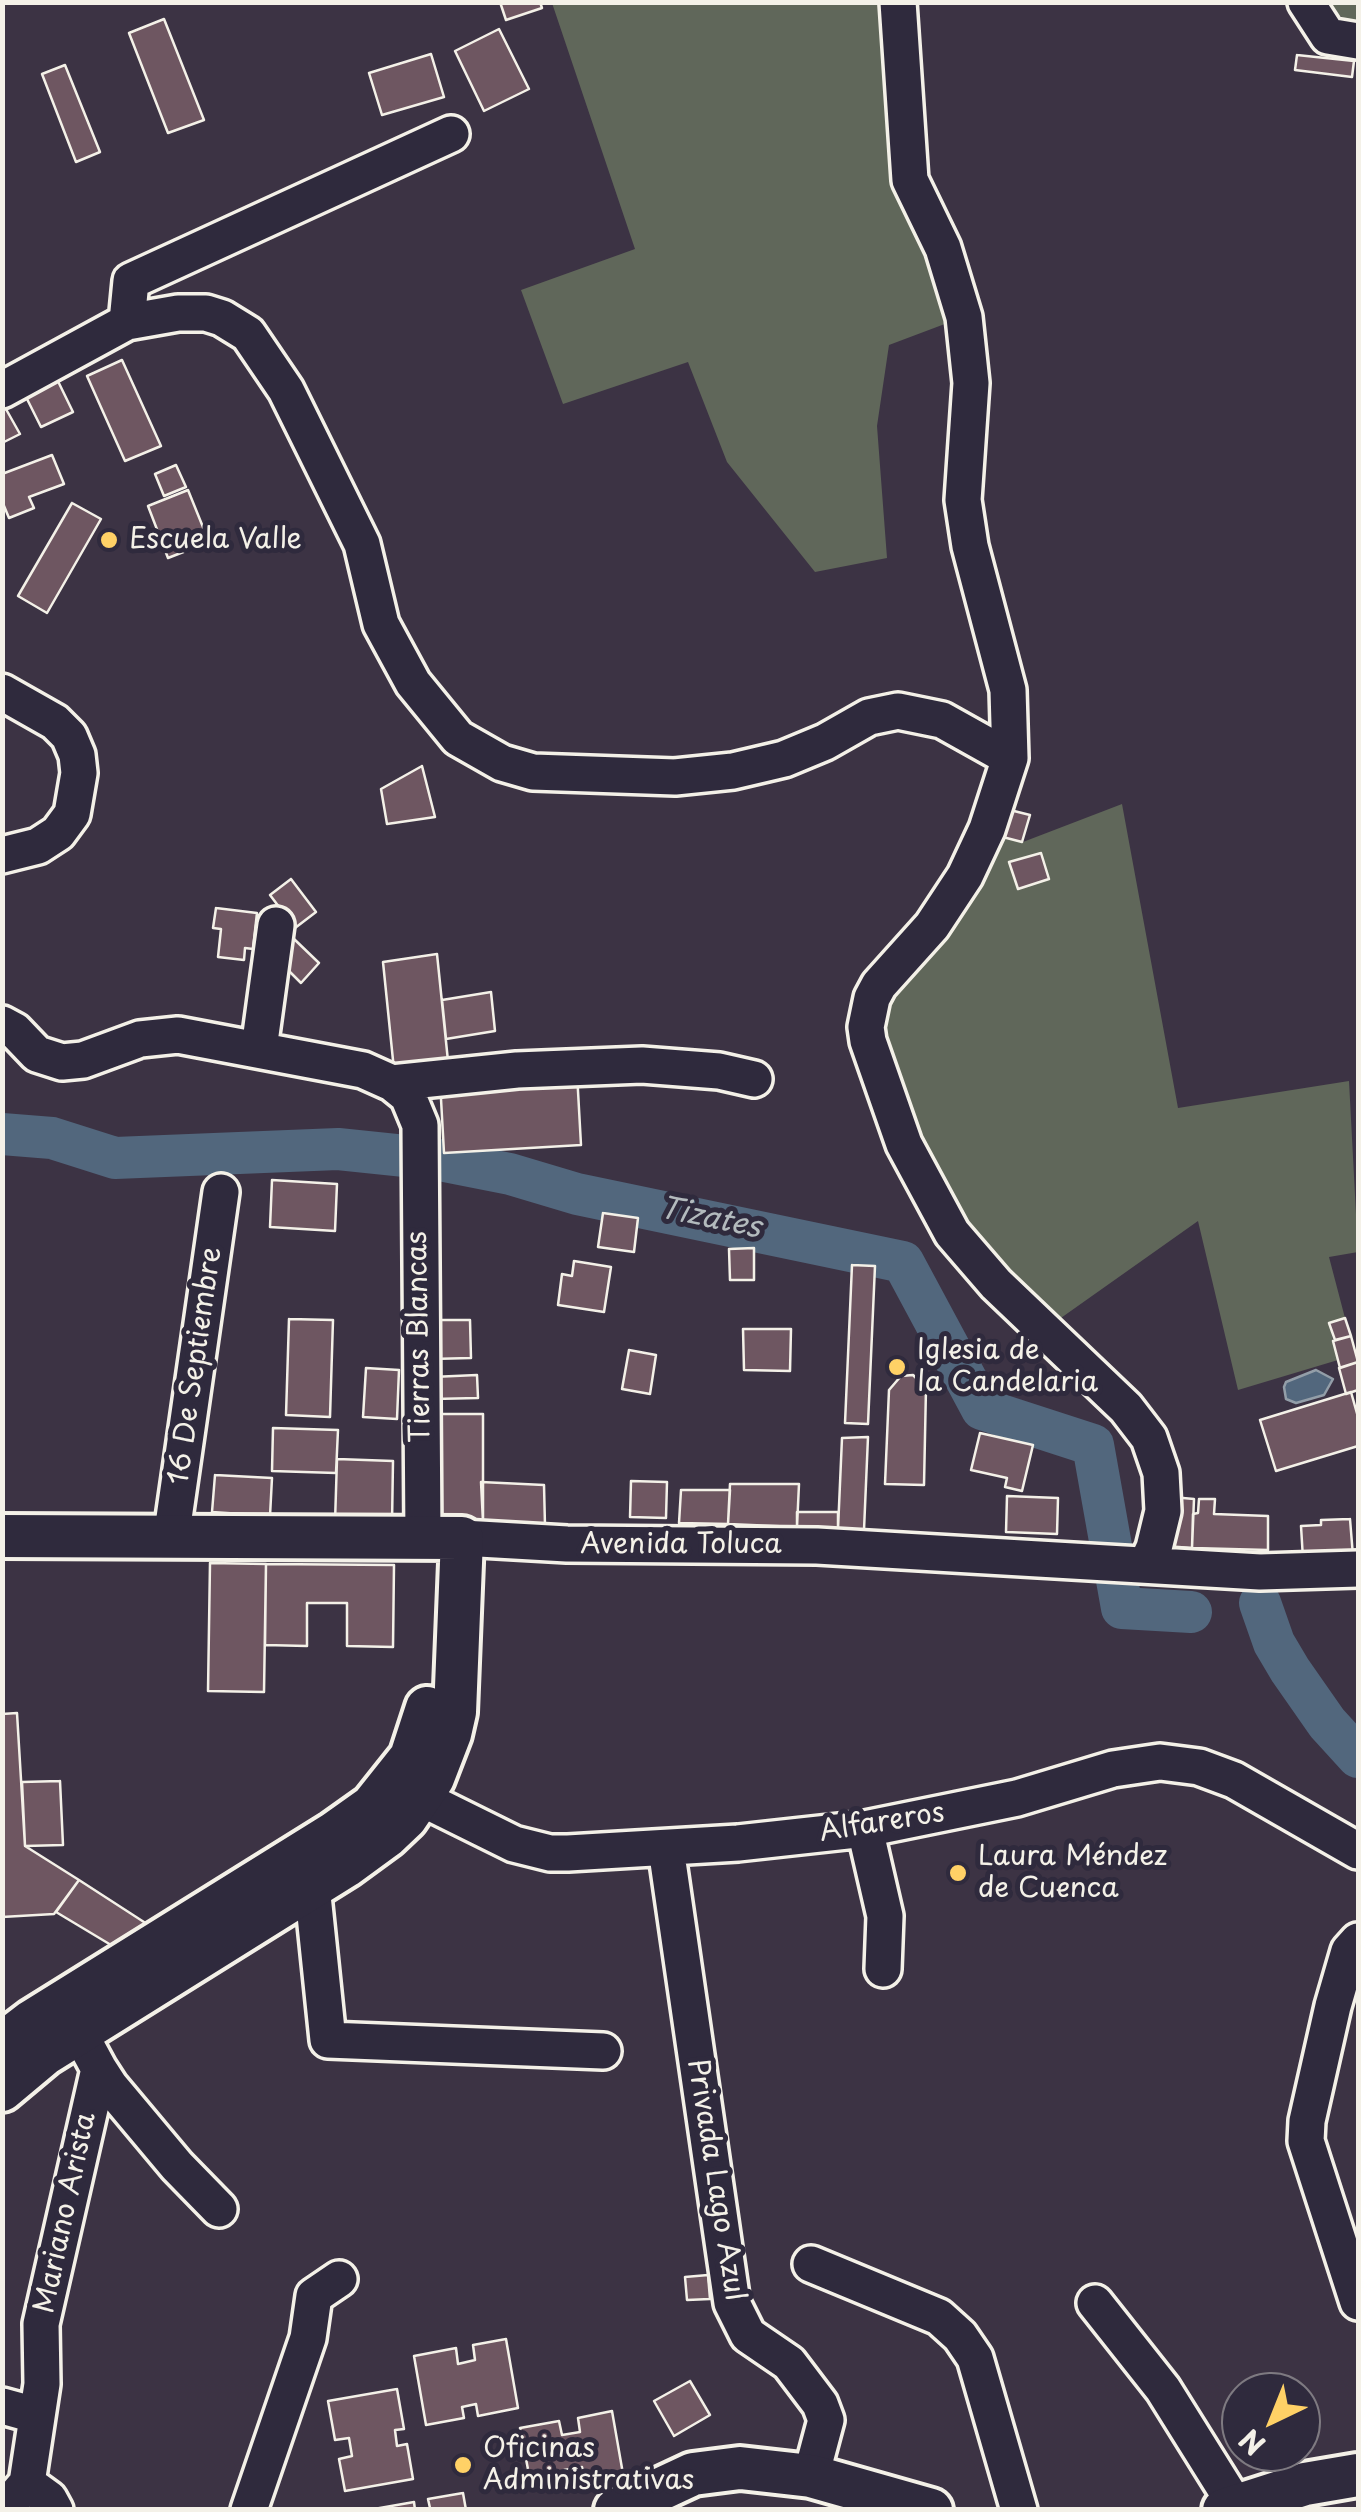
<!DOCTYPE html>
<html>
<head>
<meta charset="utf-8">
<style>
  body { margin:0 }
  #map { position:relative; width:1361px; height:2512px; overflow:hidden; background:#3c3344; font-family:"Playpen Sans",sans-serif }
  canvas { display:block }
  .frame { position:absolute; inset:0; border:5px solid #f4f1e8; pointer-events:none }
  .north { position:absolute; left:1221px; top:2372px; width:100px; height:100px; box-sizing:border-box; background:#2f2a3d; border:2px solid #7e7a81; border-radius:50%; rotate:223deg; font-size:28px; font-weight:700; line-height:40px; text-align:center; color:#f4f1e8 }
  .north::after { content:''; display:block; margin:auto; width:35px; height:45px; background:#ffd166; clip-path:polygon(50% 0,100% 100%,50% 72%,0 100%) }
</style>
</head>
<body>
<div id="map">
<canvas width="1361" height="2512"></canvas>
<div class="frame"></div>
<div class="north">N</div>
</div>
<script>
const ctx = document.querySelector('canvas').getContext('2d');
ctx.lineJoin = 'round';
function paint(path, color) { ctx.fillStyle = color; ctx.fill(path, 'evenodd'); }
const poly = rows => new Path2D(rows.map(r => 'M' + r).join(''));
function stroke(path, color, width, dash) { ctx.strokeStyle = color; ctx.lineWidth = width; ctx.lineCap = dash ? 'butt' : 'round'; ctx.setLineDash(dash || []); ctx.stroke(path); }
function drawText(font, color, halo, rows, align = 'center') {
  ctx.font = font + ' "Playpen Sans",sans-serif'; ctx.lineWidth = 10; ctx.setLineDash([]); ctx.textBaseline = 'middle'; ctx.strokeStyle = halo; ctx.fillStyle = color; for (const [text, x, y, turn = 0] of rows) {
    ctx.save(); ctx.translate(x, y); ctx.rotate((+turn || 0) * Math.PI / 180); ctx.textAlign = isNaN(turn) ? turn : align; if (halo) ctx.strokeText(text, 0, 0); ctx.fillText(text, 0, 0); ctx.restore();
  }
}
paint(poly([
  [552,3,891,3,904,182,958,319,889,345,877,426,887,558,815,572,727,462,688,362,563,404,521,290,635,249],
  [1316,3,1358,3,1358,23,1349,21],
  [1122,804,1178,1108,1349,1081,1358,1252,1329,1257,1345,1318,1329,1323,1338,1360,1238,1390,1198,1221,1051,1325,945,1207,875,1016,995,835,1023,842]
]), '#60675a');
const water = poly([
  [1316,1370,1333,1379,1324,1395,1296,1403,1286,1399,1284,1387,1286,1382,1316,1370]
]);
paint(water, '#52677d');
stroke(water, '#939ea8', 2.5);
stroke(poly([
  [2,1134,52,1138,115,1158,338,1149,434,1159,510,1174,577,1194,903,1262,982,1409,1093,1445,1122,1608,1191,1612],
  [1260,1603,1274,1643,1290,1670,1327,1723,1358,1757]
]), '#52677d', 42);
const building = poly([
  [500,2,540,2,542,8,506,20,500,2],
  [164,19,204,120,168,133,129,33,164,19],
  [499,29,529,89,484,111,455,51,499,29],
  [431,54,444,97,382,115,369,73,431,54],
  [1297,55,1354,61,1352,77,1295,70,1297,55],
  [65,65,100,152,76,162,42,74,65,65],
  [122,360,161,446,125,461,87,376,122,360],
  [54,373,73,412,41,427,22,389,54,373],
  [2,402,20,434,2,443,2,402],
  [52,455,64,484,29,497,34,508,9,518,2,501,2,474,52,455],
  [176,465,186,487,164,496,155,474,176,465],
  [188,490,209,542,168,558,148,506,188,490],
  [72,503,101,519,47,613,18,596,72,503],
  [422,766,435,817,387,824,381,789,422,766],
  [1002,808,1030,815,1022,842,995,835,1002,808],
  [1041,853,1049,879,1018,889,1009,862,1041,853],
  [291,879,316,912,295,928,270,895,291,879],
  [216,908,257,913,253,949,245,948,244,960,218,957,221,929,213,928,216,908],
  [293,938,319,963,301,983,275,957,293,938],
  [437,954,448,1061,394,1070,383,962,437,954],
  [491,992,495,1031,446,1039,442,1000,491,992],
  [577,1073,581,1145,444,1153,440,1081,577,1073],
  [272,1180,337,1184,335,1231,270,1227,272,1180],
  [603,1213,638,1218,634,1252,598,1247,603,1213],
  [754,1248,754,1280,730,1280,729,1249,754,1248],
  [574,1261,611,1267,604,1312,558,1305,562,1274,572,1276,574,1261],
  [852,1265,875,1266,868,1424,845,1423,852,1265],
  [1345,1318,1351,1336,1335,1340,1329,1323,1345,1318],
  [289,1319,333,1320,330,1417,286,1415,289,1319],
  [430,1320,470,1320,471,1358,431,1359,430,1320],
  [743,1329,791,1329,790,1371,744,1370,743,1329],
  [1351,1336,1358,1362,1340,1368,1333,1341,1351,1336],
  [629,1350,656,1355,650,1394,622,1389,629,1350],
  [1358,1362,1358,1390,1346,1394,1339,1368,1358,1362],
  [366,1368,399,1370,397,1419,363,1417,366,1368],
  [477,1375,478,1398,433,1399,432,1377,477,1375],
  [913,1375,926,1388,924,1485,885,1484,889,1390,901,1376,913,1375],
  [1351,1392,1358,1417,1358,1446,1276,1471,1260,1420,1351,1392],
  [428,1414,483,1414,483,1522,430,1518,428,1414],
  [273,1428,338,1430,336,1473,272,1471,273,1428],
  [980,1433,1033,1445,1022,1491,1005,1487,1007,1478,971,1470,980,1433],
  [868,1437,864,1530,838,1529,842,1438,868,1437],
  [337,1459,393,1461,392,1524,335,1522,337,1459],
  [215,1475,272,1478,270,1516,212,1512,215,1475],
  [631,1481,667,1482,666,1518,630,1517,631,1481],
  [481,1482,544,1485,545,1526,483,1522,481,1482],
  [730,1484,799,1484,797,1527,728,1524,730,1484],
  [681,1490,730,1490,728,1524,679,1523,681,1490],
  [1007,1496,1058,1498,1057,1534,1006,1532,1007,1496],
  [1172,1497,1194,1499,1192,1548,1165,1546,1172,1497],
  [1199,1499,1215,1499,1214,1514,1268,1516,1268,1550,1192,1548,1193,1514,1198,1513,1199,1499],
  [797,1512,838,1512,838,1529,797,1527,797,1512],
  [1350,1519,1353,1556,1303,1559,1301,1526,1321,1525,1321,1520,1350,1519],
  [210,1563,266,1564,264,1692,208,1691,210,1563],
  [266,1564,394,1565,393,1647,347,1646,347,1603,307,1603,307,1646,265,1645,266,1564],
  [17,1713,25,1846,79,1880,54,1914,2,1917,2,1714,17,1713],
  [60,1781,63,1845,25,1846,22,1782,60,1781],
  [79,1880,147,1924,116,1948,56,1912,79,1880],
  [708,2275,710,2299,687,2300,685,2277,708,2275],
  [506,2339,518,2408,478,2416,476,2404,462,2407,464,2418,426,2425,414,2356,456,2348,458,2364,475,2360,473,2345,506,2339],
  [690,2381,710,2415,674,2436,654,2401,690,2381],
  [397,2389,404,2429,395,2430,397,2446,407,2444,413,2479,345,2491,339,2459,352,2456,349,2438,335,2440,328,2401,397,2389],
  [612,2411,623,2474,585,2480,582,2467,564,2470,567,2484,532,2490,520,2428,559,2421,562,2435,580,2432,578,2418,612,2411],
  [463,2493,466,2510,423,2510,430,2508,428,2499,463,2493],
  [414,2502,415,2510,374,2509,414,2502]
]);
paint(building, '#6e5661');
stroke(building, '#f4f1e8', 2.5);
const minor = poly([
  [898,2,910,180,943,248,964,317,971,383,963,500,970,546,1008,690,1010,758],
  [1306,2,1328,36,1358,41],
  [127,322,131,281,451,134],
  [2,390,127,322,178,313,206,313,222,318,248,334,286,390,362,544,381,624,413,683,458,738,502,763,533,772,675,777,733,771,784,759,825,742,869,717,898,711,942,720,1010,758,987,829,965,876,932,926,879,985,872,998,866,1027,868,1041,904,1144,952,1233,996,1284,1126,1408,1149,1438,1161,1473,1163,1511,1154,1548,1146,1565],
  [2,692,55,722,69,736,77,755,79,773,72,814,58,833,38,846,2,855],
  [2,1024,15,1031,37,1054,62,1062,83,1060,140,1039,178,1035,363,1070,392,1083,408,1096,420,1125,423,1538],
  [259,1049,276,925],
  [392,1083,517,1070,642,1065,719,1071,754,1079],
  [462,1538,567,1544,817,1546,1260,1572,1358,1569],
  [171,1539,221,1192],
  [401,1783,421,1798,514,1844,550,1853,568,1853,738,1843,865,1829,1017,1798,1113,1769,1160,1762,1199,1767,1234,1780,1358,1851],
  [865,1829,885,1916,883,1969],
  [666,1848,732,2303,748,2335,789,2363,820,2404,826,2420,811,2476],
  [312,1886,328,2040,603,2051],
  [1358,1941,1349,1951,1333,2006,1307,2121,1306,2141,1358,2302],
  [99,2069,110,2086,177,2166,219,2209],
  [811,2264,939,2317,960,2336,975,2358,1019,2510],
  [1095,2303,1163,2389,1236,2506],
  [2,2406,35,2415],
  [27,2483,49,2499,55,2510],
  [2,2508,9,2504,27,2483,42,2384,41,2324,99,2069,79,2032],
  [249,2510,308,2338,314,2296,339,2279]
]);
const major = poly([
  [2,1536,462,1538,455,1712,450,1734,433,1778,406,1818,387,1836,346,1866,45,2054,2,2090],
  [2,2044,32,2021,334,1833,372,1806,411,1757,427,1708],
  [616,2510,693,2474,740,2468,811,2476,931,2510],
  [1224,2510,1305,2484,1358,2475]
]);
stroke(minor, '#f4f1e8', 42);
stroke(major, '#f4f1e8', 50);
stroke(minor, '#2f2a3d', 35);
stroke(major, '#2f2a3d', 42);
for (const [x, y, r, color] of [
  [109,540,10,"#ffd166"],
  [897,1367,10,"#ffd166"],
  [958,1873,10,"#ffd166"],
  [463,2465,10,"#ffd166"]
]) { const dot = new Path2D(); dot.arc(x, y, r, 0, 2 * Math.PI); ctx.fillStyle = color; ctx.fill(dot); stroke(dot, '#2f2a3d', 4); }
drawText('28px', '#f4f1e8', '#2f2a3d', [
  ["Escuela Valle",129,540],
  ["Iglesia de",917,1351],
  ["la Candelaria",917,1383],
  ["Laura Méndez",978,1857],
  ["de Cuenca",978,1889],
  ["Oficinas",483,2449],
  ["Administrativas",483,2481]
], 'left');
drawText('28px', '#f4f1e8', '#2f2a3d', [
  ["Tierras Blancas",420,1337,-91],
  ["16 De Septiembre",196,1366,-82],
  ["Avenida Toluca",681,1545],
  ["Alfareros",882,1823,-9],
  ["Privada Lago Azul",715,2180,81],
  ["Mariano Arista",66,2213,-78]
]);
drawText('italic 30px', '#b3babd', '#2f2a3d', [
  ["Tizates",710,1219,12]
]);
</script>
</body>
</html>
